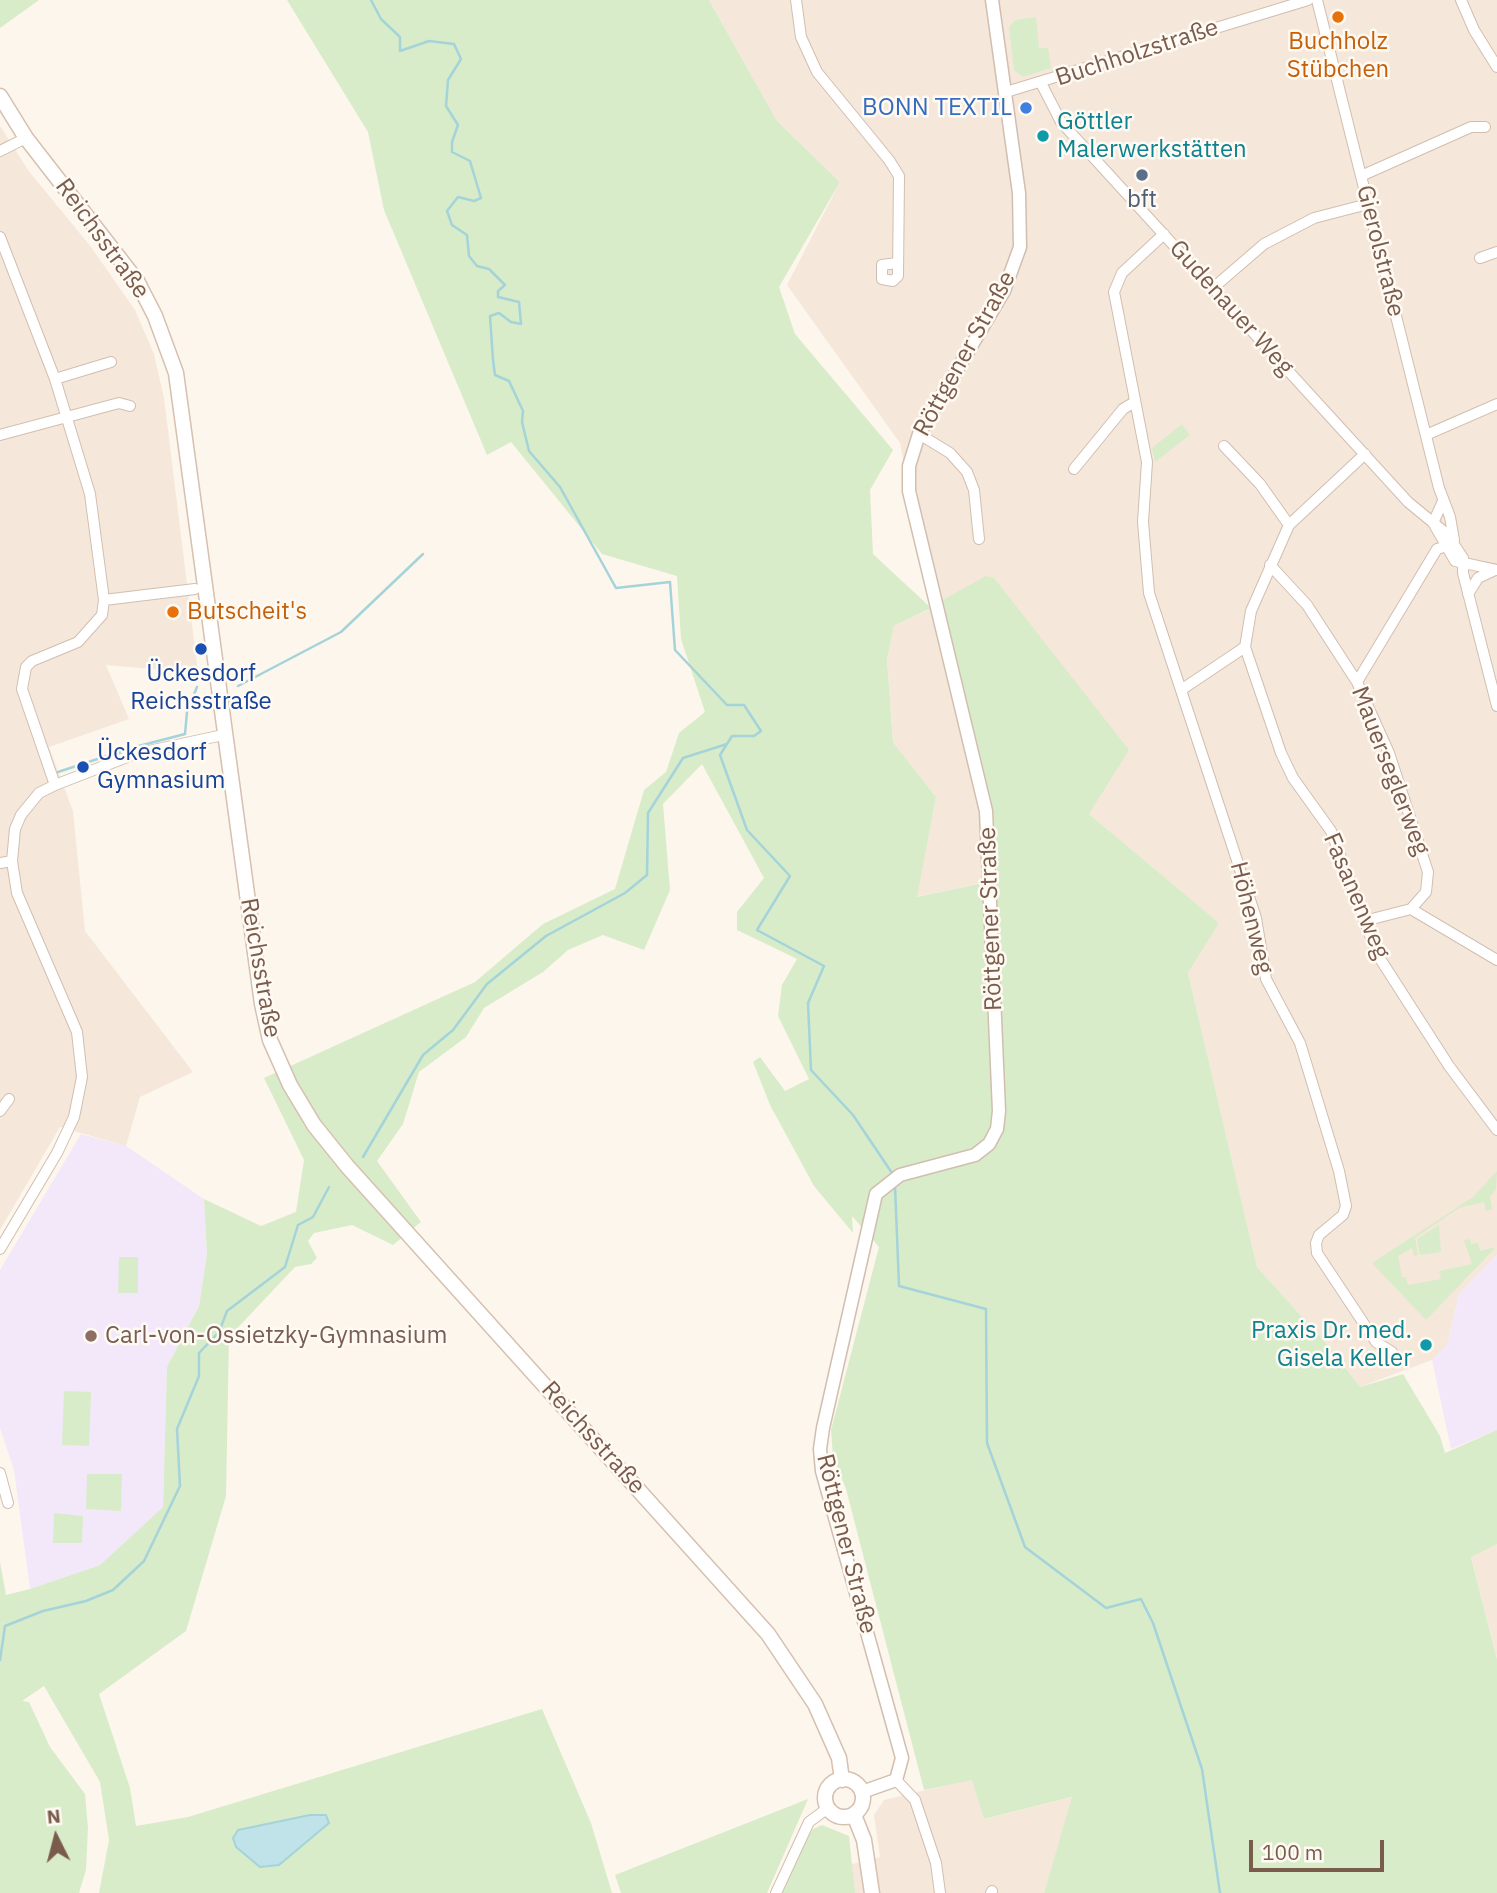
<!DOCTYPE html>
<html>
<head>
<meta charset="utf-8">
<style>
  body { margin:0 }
  #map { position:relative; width:1497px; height:1893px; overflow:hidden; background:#fdf6ec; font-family:"IBM Plex Sans",sans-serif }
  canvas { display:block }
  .north { position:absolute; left:21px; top:1802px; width:70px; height:70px; -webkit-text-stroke:5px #fffaf3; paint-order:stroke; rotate:354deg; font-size:19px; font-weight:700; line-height:28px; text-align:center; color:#7a5c4d }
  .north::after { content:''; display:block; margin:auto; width:24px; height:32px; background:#7a5c4d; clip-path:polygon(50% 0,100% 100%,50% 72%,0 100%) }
  .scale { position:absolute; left:1249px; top:1840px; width:135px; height:32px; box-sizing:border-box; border:4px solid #7a5c4d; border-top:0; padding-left:9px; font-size:21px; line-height:24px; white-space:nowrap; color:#7a5c4d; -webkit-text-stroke:5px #fffaf3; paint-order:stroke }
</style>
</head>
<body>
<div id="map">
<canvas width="1497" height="1893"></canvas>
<div class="north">N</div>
<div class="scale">100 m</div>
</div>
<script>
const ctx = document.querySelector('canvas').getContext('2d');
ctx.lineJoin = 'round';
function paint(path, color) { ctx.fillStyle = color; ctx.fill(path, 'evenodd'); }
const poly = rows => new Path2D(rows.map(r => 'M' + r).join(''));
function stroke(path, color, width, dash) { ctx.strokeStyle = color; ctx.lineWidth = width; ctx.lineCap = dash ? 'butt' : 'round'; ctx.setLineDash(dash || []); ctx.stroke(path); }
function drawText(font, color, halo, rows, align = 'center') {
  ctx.font = font + ' "IBM Plex Sans",sans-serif'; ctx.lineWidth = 5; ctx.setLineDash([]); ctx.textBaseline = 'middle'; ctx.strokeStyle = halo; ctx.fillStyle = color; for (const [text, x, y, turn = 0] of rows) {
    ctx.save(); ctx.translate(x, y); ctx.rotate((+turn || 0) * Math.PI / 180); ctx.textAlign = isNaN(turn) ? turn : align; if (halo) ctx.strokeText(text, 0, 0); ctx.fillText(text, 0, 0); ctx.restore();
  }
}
paint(poly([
  [709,0,1497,0,1497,1255,1459,1294,1447,1346,1432,1360,1360,1387,1326,1343,1257,1267,1188,973,1218,923,1089,814,930,607,900,443,787,285,840,182,777,121],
  [0,126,28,170,91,247,135,310,154,354,164,398,198,673,106,665,129,719,49,747,73,811,85,931,193,1072,140,1097,126,1146,60,1127,0,1230],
  [930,609,953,656,992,881,916,897,936,797,893,742,887,659,894,626],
  [1497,1544,1497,1658,1471,1556],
  [972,1779,985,1819,1073,1797,1044,1893,823,1893,852,1864,880,1857,874,1815,884,1800]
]), '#f5e8da');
paint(poly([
  [81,1134,126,1146,204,1199,207,1254,199,1306,167,1367,163,1507,100,1565,30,1589,14,1470,0,1428,0,1270],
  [1497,1255,1497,1430,1451,1449,1432,1360,1447,1346,1459,1294]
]), '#f3e8fa');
paint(poly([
  [0,0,39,0,0,28],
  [287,0,709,0,777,121,840,182,779,287,795,334,893,450,870,490,873,554,930,607,986,576,994,578,1129,750,1089,814,1219,923,1188,973,1257,1267,1326,1343,1360,1387,1403,1374,1440,1436,1445,1453,1497,1430,1497,1544,1471,1557,1497,1659,1497,1893,1044,1893,1072,1797,984,1819,972,1780,924,1790,846,1489,833,1457,831,1430,879,1247,852,1216,853,1233,814,1186,770,1105,753,1062,760,1057,785,1091,809,1079,778,1016,782,985,797,959,737,930,737,912,764,878,702,764,663,804,670,890,644,950,603,935,568,950,543,972,484,1008,466,1037,419,1072,403,1124,377,1161,421,1222,393,1245,352,1225,314,1233,308,1241,317,1258,311,1264,295,1267,229,1337,226,1496,186,1631,99,1694,130,1788,136,1826,188,1817,542,1709,591,1823,612,1893,99,1893,109,1840,100,1782,44,1686,22,1701,29,1702,50,1747,85,1794,88,1828,86,1870,79,1893,0,1893,0,1562,6,1595,30,1589,100,1565,163,1507,167,1367,199,1306,207,1254,204,1199,261,1226,296,1212,304,1160,264,1078,475,982,543,924,615,889,644,790,666,772,679,733,705,712,681,639,677,576,602,554,511,442,487,455,384,210,368,132],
  [929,609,953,656,992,881,917,897,936,797,893,742,887,659,894,626],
  [1036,17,1039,48,1048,48,1051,68,1023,77,1014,70,1009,27,1015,20],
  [1182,424,1190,435,1155,462,1152,448],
  [1497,1171,1496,1189,1490,1197,1492,1209,1486,1211,1484,1202,1459,1208,1415,1238,1418,1255,1414,1256,1412,1248,1398,1256,1402,1277,1406,1277,1408,1285,1441,1279,1439,1271,1472,1264,1464,1240,1470,1239,1471,1244,1478,1243,1480,1251,1496,1247,1426,1320,1372,1263,1473,1197],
  [1439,1225,1441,1252,1420,1255,1417,1239],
  [119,1257,138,1257,138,1293,118,1293],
  [64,1391,91,1392,89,1446,62,1445],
  [87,1474,122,1474,121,1511,86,1509],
  [54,1513,83,1516,82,1543,53,1543],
  [808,1799,767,1893,621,1893,615,1875],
  [822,1825,849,1836,855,1893,779,1893,808,1837,813,1829]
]), '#d8ecc9');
const water = poly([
  [310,1815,326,1815,329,1823,279,1865,260,1867,236,1847,233,1838,238,1830,310,1815]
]);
paint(water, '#bfe3e8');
stroke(water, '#a5d3da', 2);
stroke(poly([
  [371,0,381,19,400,37,400,51,429,41,454,44,461,59,448,80,446,106,458,125,452,142,452,152,470,161,481,198,474,201,458,197,447,211,452,225,467,235,469,256,477,266,489,269,505,285,498,291,498,297,519,302,521,324,511,322,499,313,490,316,493,360,495,375,509,381,523,411,522,422,529,451,560,487,616,588,670,582,675,650,727,705,744,705,761,731,754,736,732,736,720,755,747,830,790,876,757,930,824,966,808,1003,811,1070,853,1115,894,1176],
  [238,686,341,632,423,554],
  [58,772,131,748,185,734,187,712,197,687],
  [363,1157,423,1055,453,1030,487,984,546,936,625,893,647,875,648,813,683,758,727,744],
  [895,1186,899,1286,986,1309,987,1443,1025,1547,1106,1608,1141,1599,1153,1623,1202,1769,1220,1893],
  [0,1660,5,1626,43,1611,86,1601,113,1590,144,1561,180,1486,177,1429,199,1376,199,1353,219,1332,227,1311,285,1267,298,1225,313,1217,329,1187]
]), '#a5d3da', 2.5);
const minor = poly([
  [796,0,801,37,817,72,889,160,899,176,898,276,893,281,882,279,882,265,897,263],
  [1317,0,1439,488,1450,517,1454,540],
  [1461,0,1474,30,1497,67],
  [1041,83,1061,122,1408,502,1447,534,1463,558,1463,573,1497,706],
  [1006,92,1308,0],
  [0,151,26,138],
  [1361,176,1471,127,1485,127],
  [1164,234,1122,273,1114,292,1147,462,1143,522,1149,593,1256,918,1266,979,1300,1043,1339,1171,1346,1206,1343,1215,1319,1235,1316,1243,1317,1253,1376,1342,1392,1352],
  [0,237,55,379,90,494,104,600],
  [1480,258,1497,252],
  [1213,288,1264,244,1314,218,1368,204],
  [55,379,111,362],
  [919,434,950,453,967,472,974,490,979,539],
  [0,435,119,403,130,406],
  [1426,435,1497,404],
  [1224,446,1260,484,1289,525],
  [1074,469,1123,409,1133,403],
  [1433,523,1443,501],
  [1435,526,1455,561,1497,570],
  [1270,565,1307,605,1357,682,1389,753,1428,872,1426,892,1411,909,1364,921],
  [1468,594,1478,578,1495,570],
  [1245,647,1281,753,1293,778,1331,831,1377,954,1449,1066,1497,1130],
  [1245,647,1251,611,1289,525,1365,454],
  [1357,682,1437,549,1454,544],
  [1181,690,1245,647],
  [55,785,22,689,26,667,32,661,78,642,102,615,104,600,195,589],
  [0,863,12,861],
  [1411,909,1497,960],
  [0,1111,9,1099],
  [0,1249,57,1153,74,1117,82,1077,77,1032,17,893,12,861,15,829,21,815,39,793,55,785,135,754,223,735],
  [0,1473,8,1503],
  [896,1780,915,1800,936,1863,940,1893],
  [776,1893,809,1822,828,1808],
  [991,1893,992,1891]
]);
const tertiary = poly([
  [862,1792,896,1780,902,1758,822,1471,820,1449,823,1428,876,1194,900,1175,975,1155,989,1144,997,1129,999,1111,986,811,909,491,909,466,919,434,1004,291,1020,247,1019,193,992,0]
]);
const secondary = poly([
  [0,96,26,138,137,281,155,316,176,373,262,1004,270,1040,290,1085,314,1125,347,1166,768,1634,815,1704,839,1758,842,1780],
  '825 1798a19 19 0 1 1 38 0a19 19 0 1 1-38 0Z',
  [854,1815,864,1840,872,1893]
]);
stroke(minor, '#d1beb0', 12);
stroke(tertiary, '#d1beb0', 15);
stroke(secondary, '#d6c0b0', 17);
stroke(minor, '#fff', 10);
stroke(tertiary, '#fff', 12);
stroke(secondary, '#fff', 14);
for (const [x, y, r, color] of [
  [1338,17,7,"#e8710a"],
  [1026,108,7,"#3f7fe0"],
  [1043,136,7,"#0f9aa8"],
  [1142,175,7,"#5c6f8a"],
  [173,612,7,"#e8710a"],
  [201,649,7,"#1a4fb4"],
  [83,767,7,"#1a4fb4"],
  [91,1336,7,"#8d6e63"],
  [1426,1345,7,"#0f9aa8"]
]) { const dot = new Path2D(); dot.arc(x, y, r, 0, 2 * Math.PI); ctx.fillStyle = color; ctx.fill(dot); stroke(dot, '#fffaf3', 2.5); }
drawText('24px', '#c56008', '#fffaf3', [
  ["Buchholz",1338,42],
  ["Stübchen",1338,70],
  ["Butscheit's",187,612,"left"]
]);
drawText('24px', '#7a5c4d', '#fffaf3', [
  ["Buchholzstraße",1137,53,-18],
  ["Reichsstraße",102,239,54],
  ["Gierolstraße",1380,251,76],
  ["Gudenauer Weg",1231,308,48],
  ["Röttgener Straße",965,354,-61],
  ["Mauerseglerweg",1390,771,69],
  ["Fasanenweg",1356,896,67],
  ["Höhenweg",1251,918,76],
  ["Röttgener Straße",991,919,-92],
  ["Reichsstraße",260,968,80],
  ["Reichsstraße",593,1438,48],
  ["Röttgener Straße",846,1544,76]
]);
drawText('24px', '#366cbe', '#fffaf3', [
  ["BONN TEXTIL",1012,108]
], 'right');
drawText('24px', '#0d838f', '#fffaf3', [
  ["Göttler",1057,122],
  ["Malerwerkstätten",1057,150],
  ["Praxis Dr. med.",1412,1331,"right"],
  ["Gisela Keller",1412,1359,"right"]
], 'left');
drawText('24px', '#4e5e75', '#fffaf3', [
  ["bft",1142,200]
]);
drawText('24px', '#164399', '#fffaf3', [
  ["Ückesdorf",201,674],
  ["Reichsstraße",201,702],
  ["Ückesdorf",97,753,"left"],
  ["Gymnasium",97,781,"left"]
]);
drawText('24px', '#785e54', '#fffaf3', [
  ["Carl-von-Ossietzky-Gymnasium",105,1336]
], 'left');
</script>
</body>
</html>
